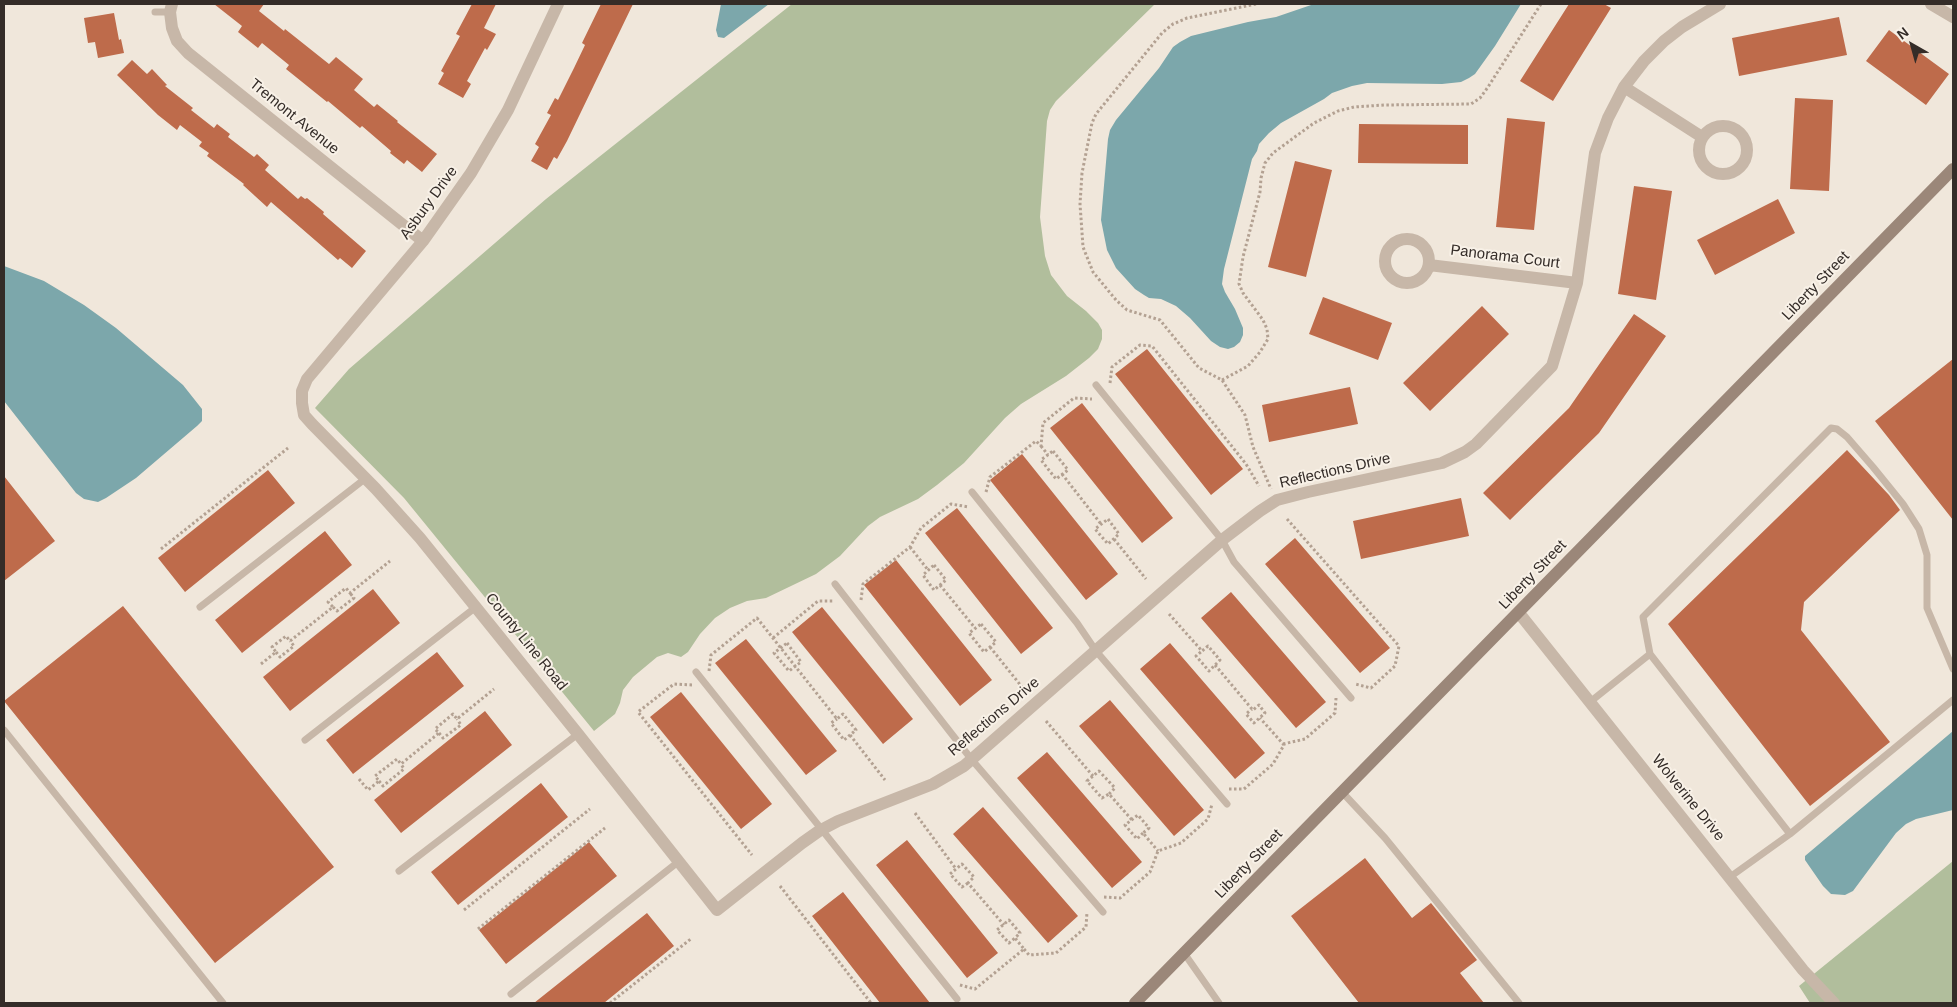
<!DOCTYPE html>
<html>
<head>
<meta charset="utf-8">
<style>
  body { margin:0 }
  #map { position:relative; width:1957px; height:1007px; overflow:hidden; background:#f0e7db; font-family:Arial,sans-serif }
  canvas { display:block }
  .frame { position:absolute; inset:0; border:5px solid #342c28; pointer-events:none }
  .north { position:absolute; left:1887px; top:20px; width:50px; height:50px; -webkit-text-stroke:4px #f8f1e7; paint-order:stroke; rotate:322deg; font-size:14px; font-weight:700; line-height:20px; text-align:center; color:#342c28 }
  .north::after { content:''; display:block; margin:auto; width:18px; height:22px; background:#342c28; clip-path:polygon(50% 0,100% 100%,50% 72%,0 100%) }
</style>
</head>
<body>
<div id="map">
<canvas width="1957" height="1007"></canvas>
<div class="frame"></div>
<div class="north">N</div>
</div>
<script>
const ctx = document.querySelector('canvas').getContext('2d');
ctx.lineJoin = 'round';
function paint(path, color) { ctx.fillStyle = color; ctx.fill(path, 'evenodd'); }
const poly = rows => new Path2D(rows.map(r => 'M' + r).join(''));
function stroke(path, color, width, dash) { ctx.strokeStyle = color; ctx.lineWidth = width; ctx.lineCap = dash ? 'butt' : 'round'; ctx.setLineDash(dash || []); ctx.stroke(path); }
function drawText(font, color, halo, rows, align = 'center') {
  ctx.font = font + ' Arial,sans-serif'; ctx.lineWidth = 4; ctx.setLineDash([]); ctx.textBaseline = 'middle'; ctx.strokeStyle = halo; ctx.fillStyle = color; for (const [text, x, y, turn = 0] of rows) {
    ctx.save(); ctx.translate(x, y); ctx.rotate((+turn || 0) * Math.PI / 180); ctx.textAlign = isNaN(turn) ? turn : align; if (halo) ctx.strokeText(text, 0, 0); ctx.fillText(text, 0, 0); ctx.restore();
  }
}
paint(poly([
  [792,4,1155,4,1056,101,1050,110,1047,121,1040,217,1045,256,1051,275,1067,296,1086,311,1098,323,1102,330,1102,339,1098,349,1089,358,1066,376,1021,404,1005,418,964,463,937,485,918,499,880,517,868,526,840,556,816,574,766,598,747,601,730,608,715,618,700,634,688,652,681,657,668,653,657,657,633,677,623,690,620,703,615,714,594,731,404,498,315,408,349,369,546,199],
  [1953,861,1953,1003,1810,1003,1799,986]
]), '#b1be9c');
paint(poly([
  [721,4,769,4,724,38,718,37,716,30],
  [1314,4,1521,4,1495,46,1475,74,1469,78,1461,82,1442,84,1367,83,1352,86,1332,93,1324,99,1281,123,1269,133,1259,144,1257,151,1252,159,1224,269,1222,284,1225,292,1235,309,1243,328,1243,335,1240,342,1234,347,1228,349,1220,347,1211,341,1190,318,1176,306,1161,299,1149,298,1144,295,1135,289,1116,268,1107,250,1101,220,1108,139,1110,130,1116,120,1159,68,1173,47,1180,42,1191,36,1248,22,1276,17],
  [4,266,44,281,84,305,116,328,183,385,202,409,202,421,197,426,136,478,106,498,98,502,84,499,76,493,4,401],
  [1953,731,1953,810,1916,819,1906,824,1896,833,1853,891,1845,895,1831,894,1823,886,1805,860,1805,856]
]), '#7ca7ab');
paint(poly([
  [214,4,264,4,259,11,284,31,285,29,329,64,336,57,363,79,354,90,374,107,377,104,398,121,397,122,437,154,422,172,407,160,404,164,390,153,391,151,362,126,360,128,328,101,327,102,286,69,289,65,262,43,258,48,238,32,242,26],
  [472,4,496,4,484,28,496,34,487,50,485,48,467,81,471,84,463,98,438,84,444,73,441,71,460,36,456,34],
  [601,4,633,4,567,141,557,159,554,157,547,170,531,161,539,147,535,144,551,115,547,113,555,98,558,100,574,68,585,45,582,43],
  [1569,4,1604,4,1611,8,1553,101,1520,81],
  [114,13,119,40,121,39,124,53,98,58,95,42,88,43,84,18],
  [1839,17,1847,55,1739,76,1732,38],
  [1889,30,1949,74,1926,105,1866,61],
  [132,60,147,74,152,69,167,85,165,86,193,108,191,110,214,128,217,124,230,134,228,137,254,157,257,154,269,165,265,170,298,199,301,196,305,199,307,198,324,212,323,214,366,251,352,268,340,258,338,260,271,202,267,207,243,185,244,184,207,156,209,153,199,146,202,142,180,125,177,130,158,115,117,75],
  [1795,98,1833,100,1829,191,1790,189],
  [1507,118,1545,122,1534,230,1496,227],
  [1359,124,1468,125,1468,164,1358,163],
  [1295,161,1332,170,1306,277,1268,267],
  [1634,186,1672,191,1656,300,1618,294],
  [1778,199,1795,233,1715,275,1697,240],
  [1323,297,1392,323,1378,360,1309,334],
  [1482,306,1509,334,1430,411,1403,383],
  [1634,314,1666,336,1599,433,1510,520,1483,493,1569,408],
  [1147,349,1243,469,1211,495,1115,374],
  [1953,359,1953,520,1875,421],
  [1350,387,1358,424,1269,442,1262,405],
  [1082,403,1173,518,1142,543,1050,428],
  [1847,450,1889,495,1900,510,1804,602,1801,630,1890,742,1810,806,1668,624],
  [1022,454,1118,574,1086,600,990,480],
  [268,470,295,503,185,592,158,558],
  [4,476,55,541,4,581],
  [1461,498,1469,536,1361,559,1353,521],
  [957,508,1053,628,1021,654,925,533],
  [325,531,352,565,242,653,215,620],
  [1295,538,1390,648,1360,673,1265,564],
  [896,560,992,680,960,706,864,585],
  [373,589,400,623,290,711,263,677],
  [1231,592,1326,702,1296,728,1201,618],
  [123,606,334,867,215,963,4,701],
  [822,607,913,719,883,744,792,632],
  [746,639,837,751,806,775,715,663],
  [1170,643,1265,753,1235,779,1140,669],
  [437,652,464,686,353,774,326,740],
  [681,692,772,804,741,829,650,717],
  [1110,700,1204,810,1174,836,1079,726],
  [485,711,512,745,401,833,374,800],
  [1047,752,1142,862,1112,888,1017,778],
  [541,783,568,817,458,905,431,872],
  [983,807,1078,916,1048,943,953,834],
  [907,840,998,953,967,978,876,865],
  [589,842,617,876,506,964,479,930],
  [1365,858,1412,918,1431,903,1477,960,1460,973,1484,1003,1359,1003,1291,916],
  [843,892,930,1003,880,1003,812,916],
  [647,913,674,946,604,1003,534,1003]
]), '#be6b4b');
stroke(poly([
  [1256,4,1187,18,1173,24,1162,33,1096,114,1092,123,1082,173,1080,204,1083,247,1093,272,1116,300,1127,310,1160,320,1199,368,1222,380,1245,415,1253,447,1271,489],
  [1222,380,1248,366,1260,352,1268,339,1267,329,1263,320,1243,293,1239,284,1243,257,1260,192,1261,178,1265,163,1273,153,1314,123,1338,111,1354,107,1384,105,1471,104,1480,98,1488,87,1541,4],
  [1110,383,1112,367,1140,345,1152,346,1246,464,1259,486],
  [1041,446,1048,455],
  [1053,451,1068,470,1056,479,1041,460,1053,451],
  [1062,474,1101,524],
  [986,492,990,477,1036,441,1041,446,1043,423,1074,398,1092,399],
  [1108,519,1119,534,1108,544,1095,529,1108,519],
  [1287,519,1399,646,1395,666,1371,688,1355,684],
  [1114,539,1146,579],
  [910,547,928,570],
  [161,549,288,448],
  [934,565,946,580,934,590,923,575,934,565],
  [940,585,975,628],
  [861,600,863,584,910,547,921,528,951,504,969,507],
  [333,607,337,611,354,598,350,593],
  [1169,614,1202,651,1208,646,1220,660,1209,671,1196,656,1202,651],
  [981,624,996,642,984,652,969,633,981,624],
  [773,638,818,601,833,601],
  [787,643,801,662,789,671,774,653,787,643],
  [990,647,1022,687],
  [276,652,280,657,294,646,290,641],
  [261,664,276,652,272,647,286,636,290,641,333,607,328,602,346,588,350,593,390,561],
  [1215,665,1252,709,1253,710,1259,705,1265,713,1254,723,1246,714,1252,709],
  [709,671,711,655,757,618,837,719,843,714,856,730,844,740,831,723,837,719],
  [692,685,674,684,638,712,752,855],
  [1046,721,1093,776],
  [439,733,443,738,461,725,457,719],
  [850,735,885,780],
  [1283,744,1305,739,1335,713,1336,698],
  [359,779,368,790,379,781,375,776,397,759,401,764,439,733,435,729,453,714,457,719,494,689],
  [379,781,383,786,404,769,401,764],
  [1229,789,1244,789,1273,764,1284,745,1260,718],
  [1109,794,1115,788,1099,771,1087,781,1102,798,1109,794,1132,820],
  [915,813,956,869],
  [1143,833,1137,839,1125,825,1138,815,1149,828,1143,833,1158,851],
  [968,883,962,887,950,874,962,864,974,877,968,883,1004,925],
  [780,886,871,1003],
  [1104,897,1120,898,1150,872,1158,851,1181,843,1208,819,1212,804],
  [464,910,590,809],
  [478,929,605,828],
  [1024,949,1029,955,1056,953,1086,927,1087,912],
  [960,985,975,989,1024,949,1015,938,1020,933,1009,920,997,930,1009,943,1015,938],
  [610,1003,692,938]
]), '#b3a192', 3, [2.5, 2.5]);
stroke(poly([
  [155,12,170,12],
  [1096,385,1222,540,1234,562,1351,698],
  [972,492,1077,623,1096,651,1227,804],
  [835,584,972,760,1103,912],
  [200,607,366,478],
  [1650,654,1790,834],
  [696,672,957,999],
  [1590,702,1650,654,1643,617,1831,428,1837,429,1847,437,1873,467,1903,504,1919,529,1927,555,1927,608,1953,669],
  [4,730,223,1003],
  [305,740,476,607],
  [1342,792,1385,838,1519,1003],
  [399,871,578,734],
  [1730,877,1790,834,1953,700],
  [1184,953,1219,1003],
  [511,994,678,862]
]), '#c7b7a8', 7);
stroke(poly([
  [172,4,170,12,172,28,177,41,188,53,423,241],
  [558,4,508,110,471,173,423,241,307,379,302,391,302,403,304,415,312,424,376,489,420,538,578,734,717,910,802,843,819,831,838,821,933,784,964,766,1222,540,1260,511,1277,500,1308,492,1442,463,1465,452,1476,444,1552,366,1577,283,1595,153,1608,118,1624,87,1644,61,1664,41,1682,27,1720,4],
  [1931,4,1953,17],
  [1624,87,1702,137],
  '1699 150a24 24 0 1 1 48 0a24 24 0 1 1-48 0Z',
  '1385 261a22 22 0 1 1 44 0a22 22 0 1 1-44 0Z',
  [1429,265,1577,283],
  [1519,613,1803,970,1834,1003]
]), '#c7b7a8', 12);
stroke(poly([
  [1135,1003,1953,169]
]), '#9b8779', 12);
drawText('15px', '#342c28', '#f8f1e7', [
  ["Tremont Avenue",294,117,39],
  ["Asbury Drive",429,203,-54],
  ["Panorama Court",1505,257,7],
  ["Liberty Street",1816,286,-46],
  ["Reflections Drive",1335,471,-13],
  ["Liberty Street",1533,575,-46],
  ["County Line Road",526,642,51],
  ["Reflections Drive",994,717,-40],
  ["Wolverine Drive",1688,798,51],
  ["Liberty Street",1249,864,-46]
]);
</script>
</body>
</html>
